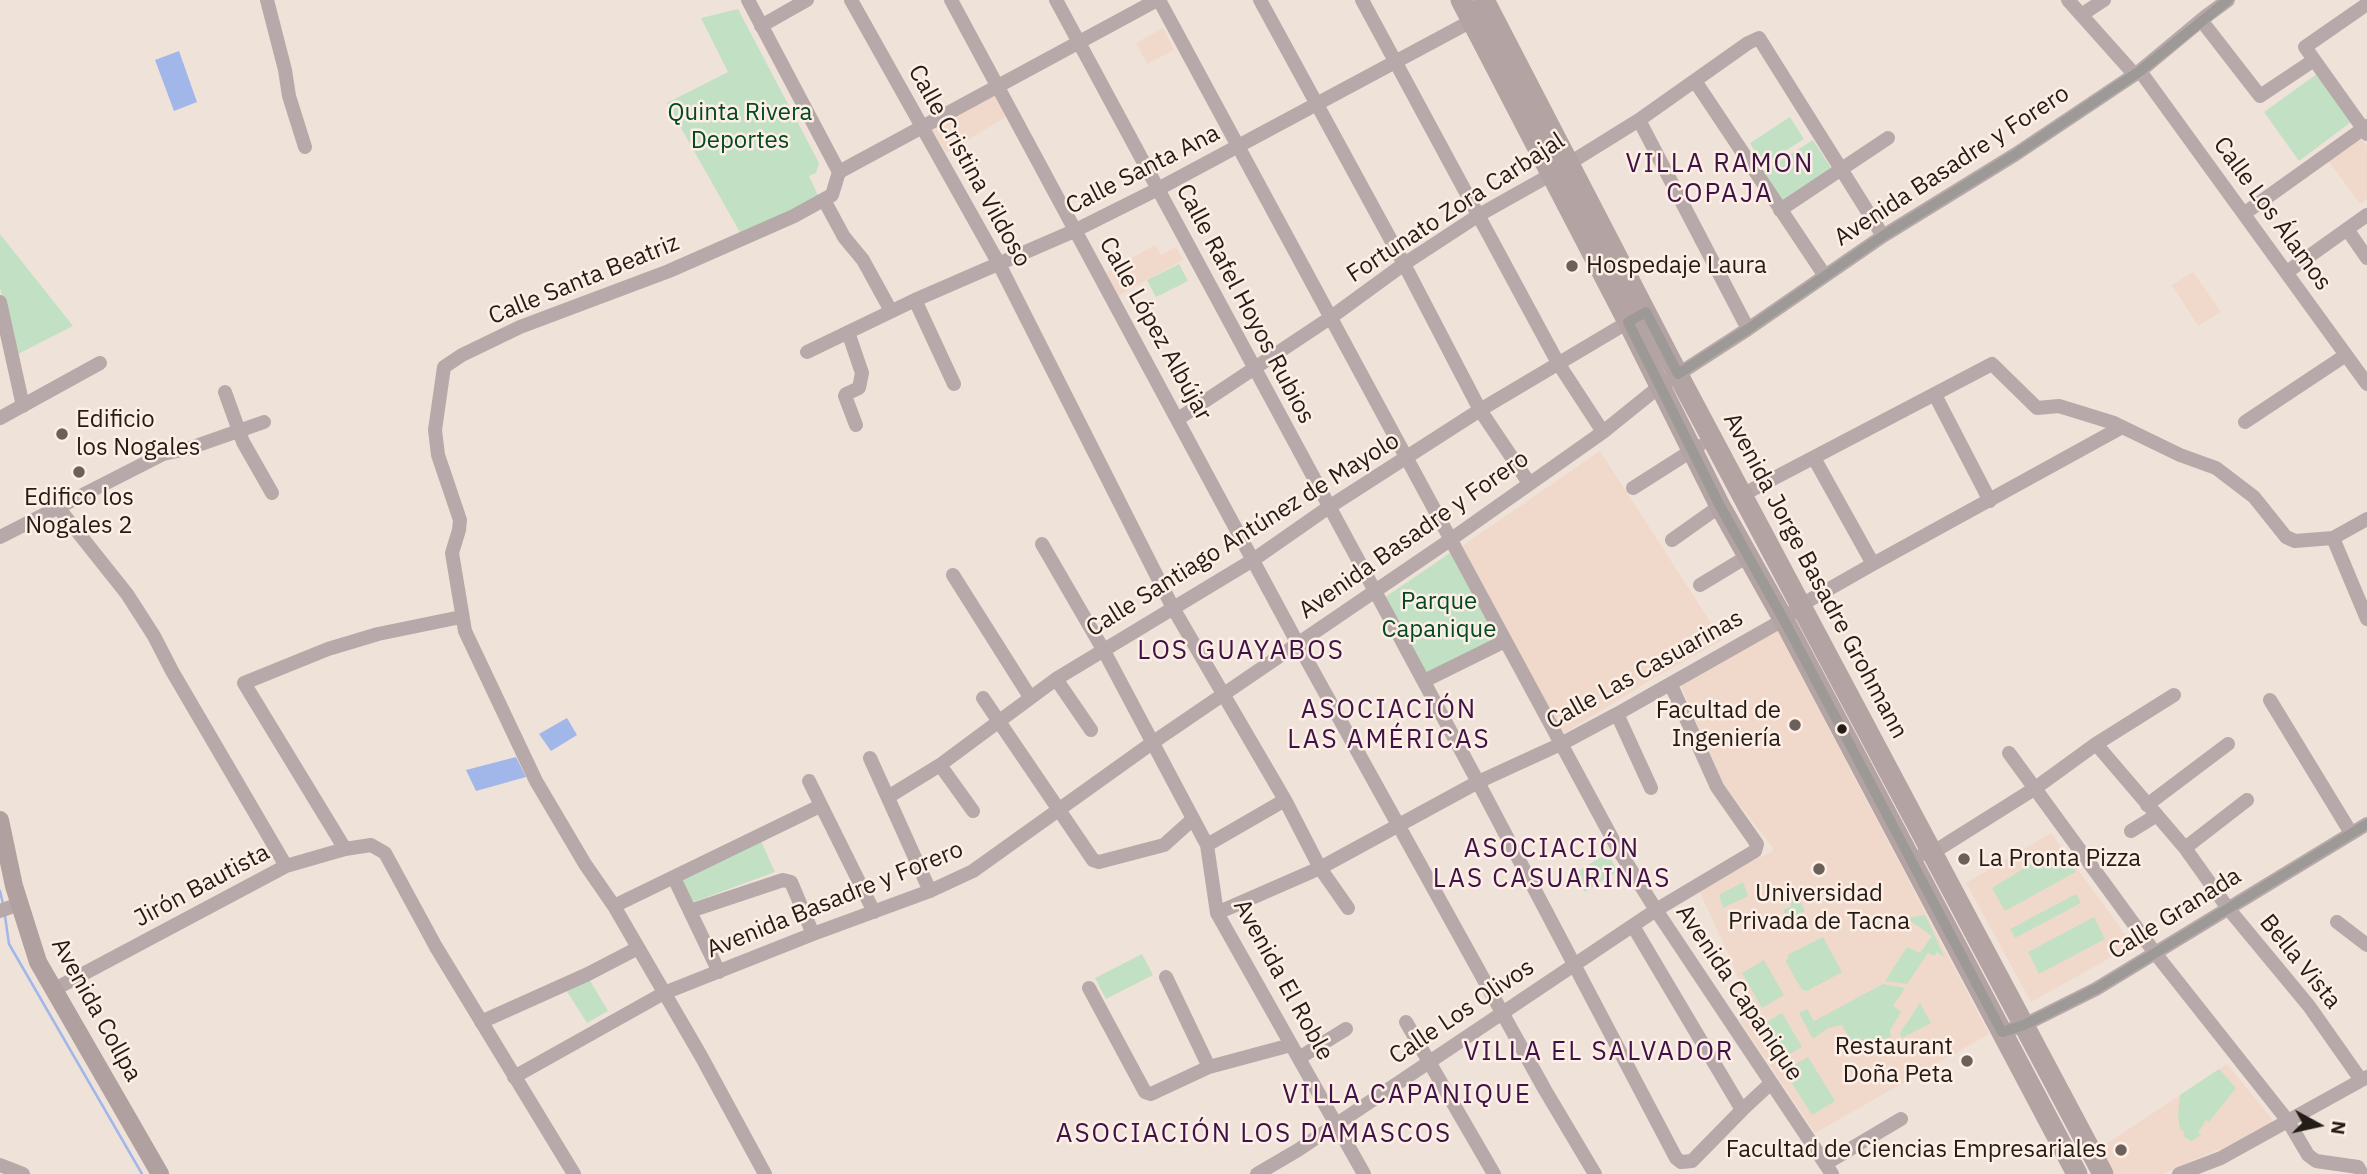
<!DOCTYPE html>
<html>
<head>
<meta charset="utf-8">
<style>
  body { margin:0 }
  #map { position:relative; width:2367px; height:1174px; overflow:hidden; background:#efe2d9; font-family:"IBM Plex Sans",sans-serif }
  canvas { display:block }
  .north { position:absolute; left:2283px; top:1090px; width:70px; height:70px; -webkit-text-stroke:5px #feefe6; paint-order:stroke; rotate:98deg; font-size:19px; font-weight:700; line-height:28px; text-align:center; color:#241c16 }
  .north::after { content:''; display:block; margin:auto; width:24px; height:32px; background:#241c16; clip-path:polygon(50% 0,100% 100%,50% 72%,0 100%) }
</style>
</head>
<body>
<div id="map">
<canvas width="2367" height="1174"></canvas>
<div class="north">N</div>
</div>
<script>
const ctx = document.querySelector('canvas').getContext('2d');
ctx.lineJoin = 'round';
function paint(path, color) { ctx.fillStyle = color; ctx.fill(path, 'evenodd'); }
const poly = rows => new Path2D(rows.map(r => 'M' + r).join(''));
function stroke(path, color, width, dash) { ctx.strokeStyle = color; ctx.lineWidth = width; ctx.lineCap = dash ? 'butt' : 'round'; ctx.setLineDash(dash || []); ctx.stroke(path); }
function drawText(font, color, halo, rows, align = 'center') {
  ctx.font = font + ' "IBM Plex Sans",sans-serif'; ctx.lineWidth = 5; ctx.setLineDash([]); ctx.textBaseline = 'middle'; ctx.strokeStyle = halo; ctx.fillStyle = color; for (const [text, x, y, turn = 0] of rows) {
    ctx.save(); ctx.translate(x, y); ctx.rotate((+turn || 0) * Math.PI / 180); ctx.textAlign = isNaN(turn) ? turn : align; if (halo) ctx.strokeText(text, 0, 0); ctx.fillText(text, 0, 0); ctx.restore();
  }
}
paint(poly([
  [1163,28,1174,50,1147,64,1136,43],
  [995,95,1006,117,946,153,932,129],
  [2355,130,2367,146,2367,199,2360,204,2323,153],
  [1155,245,1161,255,1176,247,1183,260,1118,296,1105,273],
  [2193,272,2221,312,2198,326,2172,285],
  [1600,451,1722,640,1652,679,1563,734,1462,546],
  [1777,630,1989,1034,1815,1133,1740,1021,1748,1016,1735,969,1698,888,1773,851,1773,848,1722,782,1680,684],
  [2051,833,2133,945,2031,1002,1966,883],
  [2227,1064,2272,1119,2272,1123,2221,1153,2219,1149,2162,1174,2115,1174,2100,1148]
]), '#f0d9ca');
paint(poly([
  [738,9,819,163,816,173,809,176,819,198,742,236,667,103,728,72,701,18],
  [2321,71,2355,119,2299,161,2264,112],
  [1790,117,1804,139,1763,165,1750,143],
  [1813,140,1833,171,1782,203,1762,172],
  [0,234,73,326,16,355,0,288],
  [1179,264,1188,281,1156,297,1147,280],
  [1450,553,1497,639,1425,674,1384,598],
  [760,839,775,872,688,904,678,878],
  [1607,853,1618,871,1585,892,1574,874],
  [2047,854,2055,865,2066,859,2076,872,2005,911,1992,888],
  [1743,882,1748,896,1723,908,1719,895],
  [1794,888,1805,911,1788,921,1783,910,1791,906,1785,893],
  [2076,894,2081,903,2015,938,2010,929],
  [1925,915,1945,958,1937,952,1934,956,1928,953,1907,984,1885,981,1907,947,1920,953,1932,936,1906,918],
  [2094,917,2105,939,2039,974,2028,952],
  [1823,937,1842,972,1807,991,1802,990,1786,962,1789,954],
  [1142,954,1153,975,1106,999,1095,978],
  [1764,960,1784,995,1762,1008,1742,973],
  [589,979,608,1011,587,1023,566,990],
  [1883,984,1905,988,1893,1006,1901,1012,1890,1030,1891,1037,1876,1042,1862,1053,1860,1047,1856,1049,1842,1025,1828,1028,1813,1039,1799,1013,1807,1009,1814,1021],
  [1920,1003,1931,1023,1902,1038,1900,1033],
  [1782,1013,1802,1047,1777,1061,1758,1027],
  [1808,1057,1835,1101,1812,1115,1784,1071],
  [2219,1069,2236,1088,2209,1122,2206,1120,2198,1133,2201,1135,2191,1141,2183,1136,2185,1132,2180,1129,2178,1114,2180,1095]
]), '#c2e1c4');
paint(poly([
  [179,51,197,102,174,111,155,60],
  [567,718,577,735,551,751,539,734],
  [516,757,526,777,476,791,466,770]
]), '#a1b7e9');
stroke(poly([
  [0,891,3,904],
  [5,916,9,944,142,1174]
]), '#a1b7e9', 2.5);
stroke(poly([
  [267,0,285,70,289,96,305,147],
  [748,0,839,172],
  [851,0,999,264,1173,608,1285,800,1320,868,1348,908],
  [951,0,1298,644,1545,1090,1595,1174],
  [1056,0,1478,782,1676,1158,1681,1162,1692,1161,1742,1110,1771,1083],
  [1159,0,1618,849,1656,910,1832,1174],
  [1260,0,1404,264,1480,410,1529,483],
  [1362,0,1558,363,1603,432],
  [2068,0,2134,74],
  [2367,4,2305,47,2367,134],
  [2081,15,2104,0],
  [2201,20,2260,96,2314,60],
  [761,26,807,0],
  [2140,71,2367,384],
  [1695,81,1825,276],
  [1639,120,1748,329],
  [824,200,844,237,863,260,891,311],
  [1780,210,1888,138],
  [2245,213,2367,126],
  [2347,229,2367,258],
  [2287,272,2367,215],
  [915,300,954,384],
  [0,302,23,406],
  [848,332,862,373,859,388,846,394,845,396,856,425],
  [807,352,915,300,1074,231,1158,189,1479,17],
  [225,392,243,442,272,493],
  [1935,395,1990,501],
  [0,418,100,363],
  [1178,419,1330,318,1404,264,1479,215,1552,174,1639,120,1748,43,1759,38,1883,236],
  [2245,422,2346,355],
  [1814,458,1873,564],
  [1633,488,1699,446],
  [1742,495,1992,364,2037,408,2059,406,2114,423,2180,455,2216,468,2254,497,2286,537,2295,541,2333,538,2367,519],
  [57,506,127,594,154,636,172,671,286,866],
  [0,537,163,454,187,449,264,422],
  [2333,538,2367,619],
  [1672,540,1720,506],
  [1042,544,1104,651,1207,845,1217,913,1364,1174],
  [953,575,1030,697],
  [1700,585,1748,556],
  [1056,679,1091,730],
  [1424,681,1505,641],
  [983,698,1093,860,1099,862,1164,845,1193,819],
  [2270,700,2351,833],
  [1617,714,1651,788],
  [2096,744,2185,848,2227,907,2309,1006,2361,1080],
  [2009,753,2155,953,2288,1121,2308,1155,2316,1161,2358,1167,2362,1174],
  [870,758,930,891],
  [940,765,973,811],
  [809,781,874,912],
  [888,797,940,765,1056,679,1253,560,1329,507,1480,410,1635,318],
  [2147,805,2228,744],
  [2131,831,2157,815],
  [1207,845,1285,800],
  [2185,848,2247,800],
  [345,849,244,683,328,649,378,634,461,617],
  [1923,854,1940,848,2034,789,2096,744,2174,695],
  [674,878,719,972],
  [614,906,820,806],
  [0,911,19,904],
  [690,911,783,880,791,882,813,934],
  [1217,913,1320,868,1478,782,1561,744,1617,714,1783,620,1801,605,1873,564,2122,427],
  [2337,922,2367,945],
  [1633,926,1742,1110],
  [1166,977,1209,1067],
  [1089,988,1145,1092,1151,1094,1209,1067,1291,1045],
  [53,990,286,866,345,849,371,845,385,853,436,947,574,1174],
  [481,1022,588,974,638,948],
  [1406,1022,1494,1174],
  [2002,1032,2024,1025,2096,989,2367,824],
  [1299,1058,1346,1029],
  [514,1077,664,993,813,934,930,891,973,871,1152,743,1450,540,1603,432,1660,386,1748,329,1883,236,2016,154,2140,71,2205,17,2228,0],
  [1825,1164,1901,1119],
  [0,1165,23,1174],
  [765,1174,701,1056,614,906,585,864,536,781,465,631,452,553,459,530,460,520,438,455,435,430,444,367,462,355,520,327,669,271,794,216,832,195,839,172,1157,0],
  [1257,1174,1298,1150,1656,910,1755,851,1757,844,1717,787,1671,685],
  [2179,1174,2221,1158,2367,1077]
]), '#b7a9a9', 14);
stroke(poly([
  [0,820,14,886,38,962,160,1174]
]), '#b0a0a0', 18);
stroke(poly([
  [1461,0,1628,322,1720,506,1785,622,2077,1174],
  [1484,0,1684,386,2103,1174]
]), '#b4a3a3', 21);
stroke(poly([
  [2228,0,2140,71,2016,154,1883,236,1748,329,1678,374,1646,312,1628,322,1720,506,1785,622,2002,1032,2024,1025,2096,989,2367,824]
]), '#9c9996', 10);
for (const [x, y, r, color] of [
  [1572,266,7,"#6b615a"],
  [62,434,7,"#6b615a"],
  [79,472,7,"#6b615a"],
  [1795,725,7,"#6b615a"],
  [1842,729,6,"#241c16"],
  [1964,859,7,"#6b615a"],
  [1819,869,7,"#6b615a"],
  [1967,1061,7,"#6b615a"],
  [2121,1150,7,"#6b615a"]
]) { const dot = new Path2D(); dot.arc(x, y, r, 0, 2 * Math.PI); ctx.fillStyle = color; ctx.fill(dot); stroke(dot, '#feefe6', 2.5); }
drawText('24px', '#034924', '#feefe6', [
  ["Quinta Rivera",740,113],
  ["Deportes",740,141],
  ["Parque",1439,602],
  ["Capanique",1439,630]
]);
drawText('24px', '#241c16', '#feefe6', [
  ["Calle Cristina Vildoso",969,166,61],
  ["Avenida Basadre y Forero",1952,166,-33],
  ["Calle Santa Ana",1143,170,-27],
  ["Fortunato Zora Carbajal",1456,208,-33],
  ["Calle Los Álamos",2272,214,54],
  ["Calle Santa Beatriz",584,280,-22],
  ["Calle Rafel Hoyos Rubios",1245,304,62],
  ["Calle López Albújar",1155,329,61],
  ["Calle Santiago Antúnez de Mayolo",1243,535,-32],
  ["Avenida Basadre y Forero",1414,535,-35],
  ["Avenida Jorge Basadre Grohmann",1815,576,62],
  ["Calle Las Casuarinas",1645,670,-29],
  ["Jirón Bautista",202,886,-28],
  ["Avenida Basadre y Forero",835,900,-22],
  ["Calle Granada",2175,914,-32],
  ["Bella Vista",2300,962,51],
  ["Avenida El Roble",1283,980,61],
  ["Avenida Capanique",1739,993,56],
  ["Avenida Collpa",96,1010,61],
  ["Calle Los Olivos",1462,1012,-34]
]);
drawText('24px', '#241c16', '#feefe6', [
  ["Hospedaje Laura",1586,266],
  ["Edificio",76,420],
  ["los Nogales",76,448],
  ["Edifico los",79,498,"center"],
  ["Nogales 2",79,526,"center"],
  ["Facultad de",1781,711,"right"],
  ["Ingeniería",1781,739,"right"],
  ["La Pronta Pizza",1978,859],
  ["Universidad",1819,894,"center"],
  ["Privada de Tacna",1819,922,"center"],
  ["Restaurant",1953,1047,"right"],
  ["Doña Peta",1953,1075,"right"],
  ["Facultad de Ciencias Empresariales",2107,1150,"right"]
], 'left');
ctx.letterSpacing = '2px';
drawText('26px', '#3f1346', '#feefe6', [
  ["VILLA RAMON",1720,164],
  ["COPAJA",1720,194],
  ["LOS GUAYABOS",1241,651],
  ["ASOCIACIÓN",1389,710],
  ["LAS AMÉRICAS",1389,740],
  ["ASOCIACIÓN",1552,849],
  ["LAS CASUARINAS",1552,879],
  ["VILLA EL SALVADOR",1599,1052],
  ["VILLA CAPANIQUE",1407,1095],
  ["ASOCIACIÓN LOS DAMASCOS",1254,1134]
]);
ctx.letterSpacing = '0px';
</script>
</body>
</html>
